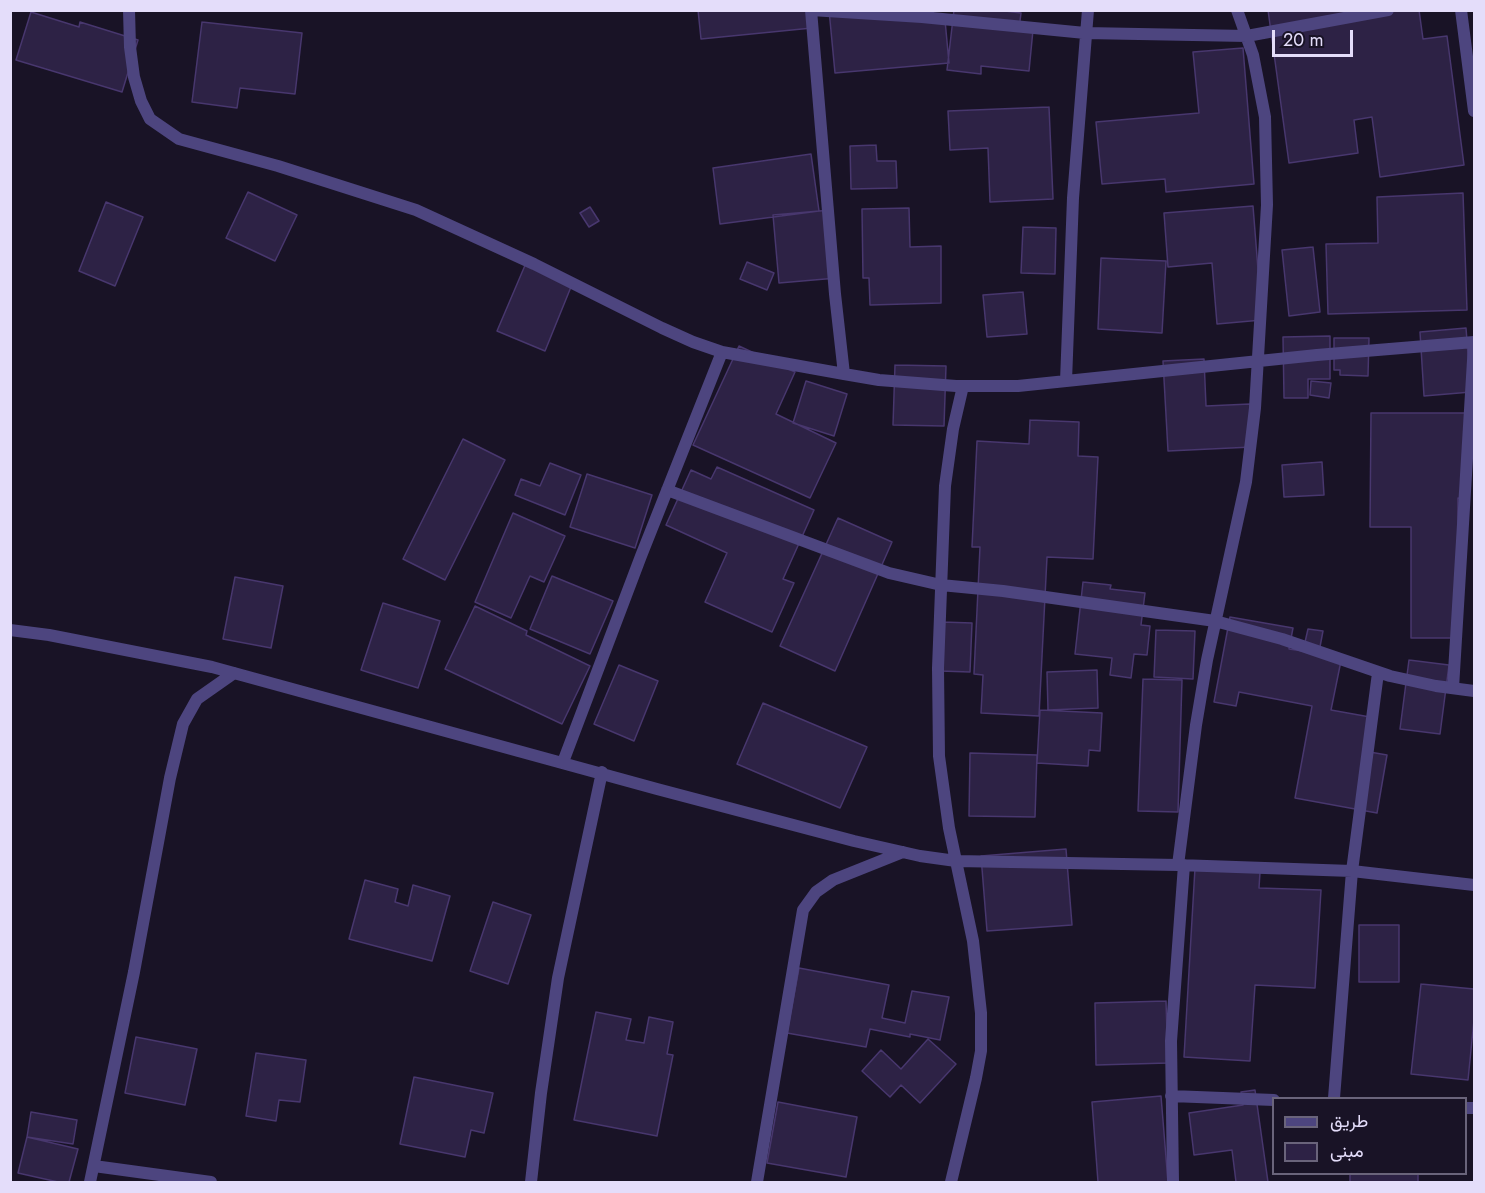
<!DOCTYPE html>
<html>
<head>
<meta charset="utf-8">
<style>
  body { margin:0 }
  #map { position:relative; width:1485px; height:1193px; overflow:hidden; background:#191326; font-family:Jost,Vazirmatn,sans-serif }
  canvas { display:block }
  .frame { position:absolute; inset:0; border:12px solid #e4ddfa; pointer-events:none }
  .legend { position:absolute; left:1272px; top:1097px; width:195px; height:78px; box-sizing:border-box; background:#191326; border:2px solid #6a647b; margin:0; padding:8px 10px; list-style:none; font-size:18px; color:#e4ddfa }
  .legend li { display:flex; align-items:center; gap:12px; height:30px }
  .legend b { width:30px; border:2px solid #6a647b }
  .scale { position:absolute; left:1272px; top:30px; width:81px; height:27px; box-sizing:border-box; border:3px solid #e4ddfa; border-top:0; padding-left:8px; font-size:18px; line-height:21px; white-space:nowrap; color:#e4ddfa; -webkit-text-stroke:4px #191326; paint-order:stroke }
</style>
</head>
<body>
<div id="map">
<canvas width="1485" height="1193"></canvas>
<div class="frame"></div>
<ul class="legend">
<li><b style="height:8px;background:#4d457f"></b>طريق</li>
<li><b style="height:16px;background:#2d2245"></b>مبنى</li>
</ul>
<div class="scale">20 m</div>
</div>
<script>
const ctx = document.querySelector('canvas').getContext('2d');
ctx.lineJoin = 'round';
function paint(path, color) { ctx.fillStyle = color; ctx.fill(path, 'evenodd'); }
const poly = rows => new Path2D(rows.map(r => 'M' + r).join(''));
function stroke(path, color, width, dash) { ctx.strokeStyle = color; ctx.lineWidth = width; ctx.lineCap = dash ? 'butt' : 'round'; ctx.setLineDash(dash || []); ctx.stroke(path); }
const building = poly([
  [698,10,811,10,812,28,701,39,698,10],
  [829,10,933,10,934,21,945,20,949,63,835,73,829,10],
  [954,10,997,10,1021,13,1019,29,1033,30,1029,71,981,66,981,74,947,70,954,10],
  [1268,10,1419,10,1423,39,1447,36,1464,165,1380,177,1372,117,1354,120,1358,153,1289,163,1268,10],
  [31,12,79,27,80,22,138,40,122,92,16,60,31,12],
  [202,22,302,33,295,94,240,88,237,108,192,102,202,22],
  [1243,48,1254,184,1166,192,1165,179,1102,184,1096,122,1199,113,1193,52,1243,48],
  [1049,107,1053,199,990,202,988,148,950,150,948,111,1049,107],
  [876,145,877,161,896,161,897,188,851,189,850,146,876,145],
  [811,154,819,211,720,224,713,168,811,154],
  [248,192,297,215,275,261,226,238,248,192],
  [1463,193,1467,310,1328,314,1326,244,1378,243,1377,197,1463,193],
  [106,202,143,217,115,286,79,271,106,202],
  [1253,206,1262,320,1217,324,1212,263,1168,267,1164,213,1253,206],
  [590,207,599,221,589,227,580,213,590,207],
  [909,208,910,247,941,246,941,303,870,305,869,278,863,278,862,209,909,208],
  [831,210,837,278,779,283,773,215,831,210],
  [1023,227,1056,228,1055,274,1021,273,1023,227],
  [1313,247,1320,312,1289,316,1282,250,1313,247],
  [1101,258,1166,261,1162,333,1098,329,1101,258],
  [747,262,774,273,767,290,740,279,747,262],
  [526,263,573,282,545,351,497,331,526,263],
  [1023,292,1027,334,987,337,983,295,1023,292],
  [1466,328,1471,392,1424,396,1420,332,1466,328],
  [1330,336,1330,379,1308,379,1308,398,1284,398,1283,337,1330,336],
  [1334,338,1369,338,1368,376,1340,375,1340,370,1334,370,1334,338],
  [739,346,795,372,776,414,836,443,810,498,693,445,739,346],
  [1204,359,1206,406,1250,404,1252,447,1168,451,1163,361,1204,359],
  [895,365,946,366,944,426,893,425,895,365],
  [806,381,847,394,834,436,793,423,806,381],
  [1311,381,1331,383,1329,398,1310,395,1311,381],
  [1371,413,1466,413,1466,499,1458,498,1458,638,1411,638,1411,527,1370,527,1371,413],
  [1030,420,1079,422,1078,456,1098,457,1093,559,1047,557,1039,716,981,713,983,675,974,674,980,547,972,547,977,441,1029,444,1030,420],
  [463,439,505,460,445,580,403,559,463,439],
  [1322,462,1324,495,1284,497,1282,465,1322,462],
  [550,463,581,475,565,515,515,495,521,479,540,486,550,463],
  [717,467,814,510,783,579,794,583,772,632,705,602,727,553,666,525,691,470,711,479,717,467],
  [587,474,652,495,635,548,570,527,587,474],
  [513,513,565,536,544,582,530,576,511,618,475,602,513,513],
  [838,518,892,542,835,671,780,646,838,518],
  [552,576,613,601,590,654,530,629,552,576],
  [235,577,283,586,271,648,223,639,235,577],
  [1083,582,1111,585,1110,589,1145,593,1141,625,1150,626,1147,655,1134,654,1131,678,1110,675,1112,658,1075,654,1083,582],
  [383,603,440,621,418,688,361,670,383,603],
  [475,606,527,631,526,635,590,666,562,724,445,669,475,606],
  [1230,617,1293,628,1289,649,1303,651,1308,629,1323,631,1319,652,1342,656,1331,710,1370,717,1364,751,1387,755,1377,813,1295,798,1312,706,1239,692,1236,706,1214,702,1230,617],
  [942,622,972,623,970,672,940,671,942,622],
  [1156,630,1195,631,1193,679,1154,677,1156,630],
  [1409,660,1449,665,1440,734,1400,729,1409,660],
  [619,665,658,681,634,741,594,724,619,665],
  [1097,670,1098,708,1048,710,1047,672,1097,670],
  [1143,679,1182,680,1178,812,1138,811,1143,679],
  [763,703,867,747,840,808,737,764,763,703],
  [1040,710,1102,713,1100,751,1089,750,1088,766,1037,763,1040,710],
  [970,753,1037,755,1035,817,969,816,970,753],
  [1066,849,1072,925,987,931,981,856,1066,849],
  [1195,868,1260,872,1259,888,1321,890,1315,988,1255,985,1250,1061,1184,1057,1195,868],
  [365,880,398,889,395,902,408,906,413,885,450,896,432,961,349,939,365,880],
  [493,902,531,915,508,984,470,971,493,902],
  [1359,925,1399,925,1399,982,1359,982,1359,925],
  [799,968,889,985,882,1018,905,1023,912,991,949,997,940,1040,910,1034,910,1037,870,1029,866,1047,787,1033,799,968],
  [1421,984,1474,989,1474,1020,1468,1080,1411,1074,1421,984],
  [1166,1001,1168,1063,1096,1065,1095,1003,1166,1001],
  [596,1012,631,1019,626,1040,644,1043,649,1017,673,1022,667,1054,673,1055,657,1136,574,1120,596,1012],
  [136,1037,197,1049,185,1105,125,1093,136,1037],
  [928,1039,956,1064,920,1103,901,1085,890,1097,862,1071,881,1050,901,1069,928,1039],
  [256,1053,306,1060,300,1102,279,1100,276,1121,246,1116,256,1053],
  [414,1077,493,1093,484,1133,471,1130,465,1157,400,1144,414,1077],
  [1255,1090,1268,1182,1236,1182,1232,1150,1194,1155,1189,1113,1243,1105,1241,1092,1255,1090],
  [1161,1096,1168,1182,1098,1182,1092,1102,1161,1096],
  [778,1102,857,1117,846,1177,767,1163,778,1102],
  [31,1112,77,1120,73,1144,27,1137,31,1112],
  [27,1137,78,1149,69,1182,58,1182,18,1173,27,1137],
  [1350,1174,1418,1174,1418,1182,1350,1182,1350,1174]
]);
paint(building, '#2d2245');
stroke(building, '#48376e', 1.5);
stroke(poly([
  [129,10,130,47,134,77,141,101,150,119,179,139,278,166,416,210,534,264,662,328,693,342,722,352],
  [1461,10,1474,111],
  [844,374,879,380,956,386,1018,386,1317,355,1474,342],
  [1066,381,1073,198,1088,10],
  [667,490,889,573,941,585,1003,591,1215,621,1282,639,1390,676,1436,686,1474,691],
  [10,630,49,635,212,667,657,789,854,841,920,856,956,861,1178,865,1352,871,1474,885],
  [1453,688,1474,344],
  [563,762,641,556,722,352,844,374,835,294,811,10,922,17,1085,33,1247,36,1388,10],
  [1178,865,1196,725,1207,660,1246,482,1255,408,1267,205,1265,117,1253,55,1237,10],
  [1171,1096,1274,1100],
  [1334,1098,1352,871,1378,673],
  [1466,1108,1474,1108],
  [94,1166,211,1182],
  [90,1182,134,972,170,778,183,724,197,699,234,673],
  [531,1182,541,1093,558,978,602,772],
  [757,1182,803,910,816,892,833,880,903,852],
  [951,1182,976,1078,981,1051,981,1013,973,941,949,828,939,756,938,668,945,486,953,429,963,386],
  [1173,1182,1171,1041,1184,865]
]), '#4d457f', 12);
</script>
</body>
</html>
